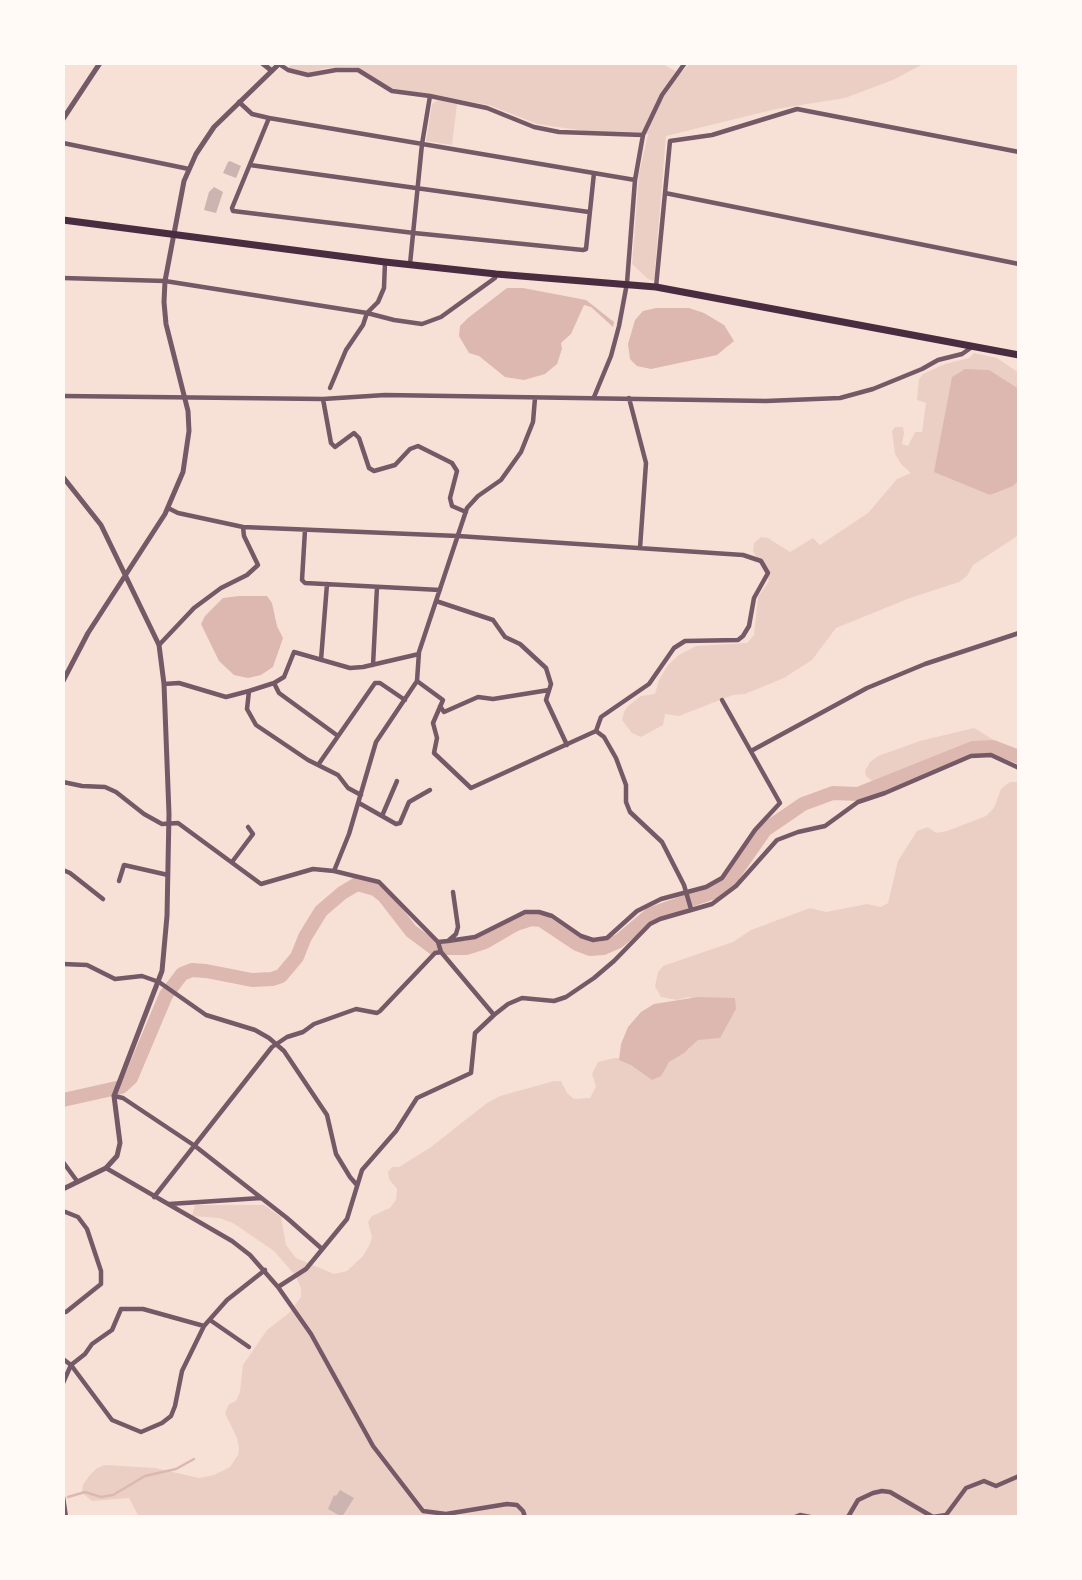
<!DOCTYPE html>
<html>
<head>
<meta charset="utf-8">
<style>
  body { margin:0 }
  #map { position:relative; width:1082px; height:1580px; overflow:hidden; background:#f7e1d7; font-family:Arial,sans-serif }
  canvas { display:block }
  .frame { position:absolute; inset:0; border:65px solid #fffaf5; pointer-events:none }
</style>
</head>
<body>
<div id="map">
<canvas width="1082" height="1580"></canvas>
<div class="frame"></div>
</div>
<script>
const ctx = document.querySelector('canvas').getContext('2d');
ctx.lineJoin = 'round';
function paint(path, color) { ctx.fillStyle = color; ctx.fill(path, 'evenodd'); }
const poly = rows => new Path2D(rows.map(r => 'M' + r).join(''));
function stroke(path, color, width, dash) { ctx.strokeStyle = color; ctx.lineWidth = width; ctx.lineCap = dash ? 'butt' : 'round'; ctx.setLineDash(dash || []); ctx.stroke(path); }
paint(poly([
  [292,63,662,63,680,74,690,63,925,63,893,80,845,98,776,109,666,136,654,281,648,279,632,264,639,174,648,134,585,131,537,124,489,105,393,89,356,67,327,68,308,73,289,68],
  [438,100,457,104,452,145,426,141,432,104],
  [974,353,997,358,1019,373,1019,535,973,565,967,576,959,582,910,598,836,628,812,660,784,678,745,694,733,695,679,716,665,714,663,725,641,737,632,733,622,720,624,712,628,706,641,696,655,694,659,680,668,665,679,655,696,646,747,643,754,635,758,597,769,581,753,551,754,543,761,537,768,538,790,552,813,538,820,545,868,513,897,479,911,473,901,464,895,454,892,431,895,427,903,427,904,433,902,444,908,446,915,432,922,432,926,403,917,400,919,379,923,374,945,364,969,358],
  [974,728,997,742,968,747,881,782,873,782,866,776,865,771,870,762,878,756,920,741],
  [1010,782,1019,782,1019,1517,139,1517,129,1498,92,1501,82,1493,83,1485,89,1476,97,1468,105,1465,155,1468,199,1478,214,1475,230,1467,238,1455,239,1448,237,1438,225,1413,229,1404,236,1401,240,1392,243,1365,267,1330,289,1313,301,1297,301,1288,295,1275,274,1251,233,1223,219,1218,192,1216,195,1205,264,1205,281,1217,286,1245,296,1258,334,1274,347,1271,363,1256,370,1244,372,1237,368,1222,372,1216,390,1208,396,1200,397,1189,389,1179,388,1172,392,1167,399,1167,431,1147,487,1103,500,1096,554,1081,561,1081,567,1093,574,1099,590,1098,596,1086,592,1074,598,1062,614,1058,669,1059,689,1049,692,1045,704,1001,688,997,677,1000,661,997,655,986,658,972,663,966,733,942,751,930,810,908,826,912,867,904,881,907,888,903,898,861,917,831,928,827,936,833,947,831,986,816,994,808,1001,789]
]), '#ebcfc5');
paint(poly([
  [507,288,523,288,586,300,614,322,613,327,591,307,584,305,571,334,561,343,562,349,557,364,545,374,524,380,505,377,479,356,469,353,459,336,460,326,468,318],
  [656,308,689,308,704,313,724,325,734,341,717,355,651,369,637,366,630,359,628,344,635,320,643,311],
  [965,369,989,370,1019,389,1019,480,1013,486,990,495,934,472,952,377],
  [239,596,267,596,272,603,277,626,283,638,273,667,261,675,248,678,234,675,219,661,201,624,205,616,223,598],
  [698,997,735,998,736,1009,720,1038,698,1040,684,1053,669,1062,661,1076,652,1080,631,1065,619,1060,621,1044,628,1027,641,1012,654,1004]
]), '#dcb8b0');
stroke(poly([
  [68,1497,85,1492,101,1497,113,1495,145,1476,176,1469,194,1459]
]), '#dcb8b0', 2.5);
stroke(poly([
  [63,1100,121,1087,131,1078,166,995,182,974,192,970,206,971,252,980,272,979,281,976,297,957,305,937,321,911,342,893,357,884,375,889,384,896,411,931,434,948,466,948,485,942,516,924,531,919,541,920,577,944,590,949,603,948,619,941,651,914,717,891,728,883,765,830,803,804,833,793,858,794,973,748,993,747,1019,757]
]), '#dcb8b0', 14);
paint(poly([
  [230,161,241,166,236,178,223,173,228,162],
  [214,187,223,192,216,213,204,210,209,192],
  [340,1490,354,1498,342,1517,328,1509,334,1495,336,1496]
]), '#ccb4b1');
stroke(poly([
  [279,64,288,70,308,75,336,70,358,70,392,91,430,96,487,108,534,127,559,132,643,135],
  [239,102,252,114,269,118],
  [63,143,189,169],
  [250,165,589,212],
  [594,173,586,249,583,250,414,233,233,211,232,208,269,118,635,180],
  [665,193,1019,264],
  [410,264,422,144,430,96],
  [63,278,165,281,367,313,394,320,422,324,441,317,495,278,496,274],
  [656,287,670,141,712,135,797,109,1019,152],
  [330,388,346,350,363,325,367,313,378,302,384,288,385,262],
  [63,396,323,399,331,443,335,447,354,433,359,438,369,468,374,471,395,465,410,449,418,446,452,463,457,471,450,498,452,506,466,512],
  [594,397,611,356,619,326,627,283,635,180,643,135,662,95,685,63],
  [629,398,646,463,640,548],
  [323,399,385,395,766,401,840,398,873,389,922,369,938,360,962,354,972,347],
  [168,508,178,513,243,527],
  [305,530,302,580,305,583,440,590],
  [436,601,493,620,505,637,520,644,546,668,551,684,546,700,567,745],
  [159,645,194,608,221,588,247,575,258,565,244,536,243,527,458,536,743,555,761,561,768,573,754,598,749,626,743,636,738,640,685,641,674,648,649,684,601,717,596,731],
  [321,660,327,584],
  [373,665,377,587],
  [417,681,443,700,433,723,437,738,434,753,471,788,596,731,604,737,616,758,626,785,626,802,630,812,662,842,684,885,691,909],
  [274,683,284,677,294,652,350,668,363,667,419,654],
  [164,684,179,683,226,697,249,691,247,709,256,725,308,760,338,775,348,788,361,795],
  [249,691,274,683,279,693,338,736],
  [440,706,444,712,478,697,493,699,549,690],
  [751,751,867,688,925,664,1019,633],
  [318,765,375,683,380,683,405,700],
  [63,782,82,786,105,787,116,792,144,814,162,824,178,823,261,884,313,869,334,871,379,882,438,942,441,952,494,1015,475,1033,471,1073,417,1098,396,1131,362,1170,347,1219,306,1269,278,1287,250,1255,232,1241,106,1168],
  [359,803,396,824,400,823,409,802,430,790],
  [382,816,397,781],
  [232,862,253,834,248,827],
  [63,870,70,873,103,899],
  [334,871,349,834,376,742,417,681,419,652,467,508,478,496,501,480,521,452,533,422,535,398],
  [119,881,124,865,168,875],
  [448,941,475,937,525,912,539,912,552,916,581,936,593,940,607,938,637,911,661,899,706,887,722,878,755,830,780,803,722,700],
  [438,942,448,941,456,934,458,927,453,892],
  [63,964,87,965,115,979,142,976,159,982,206,1015,255,1030,269,1038,284,1051,327,1115,336,1154,350,1177,356,1184],
  [494,1015,508,1004,522,998,554,1001,566,997,594,978,614,961,650,924,660,919,712,904,736,886,777,840,798,832,825,826,858,802,885,793,971,756,991,755,1019,768],
  [114,1096,123,1098,195,1146,287,1218,321,1248],
  [63,1162,77,1181],
  [154,1197,272,1047,287,1037,303,1032,314,1024,356,1009,377,1013,380,1011,435,953,441,952],
  [169,1204,261,1198],
  [63,1211,78,1217,87,1229,101,1271,101,1284,66,1312,63,1312],
  [278,1287,311,1334,373,1446,423,1511,446,1514,507,1504,517,1505,523,1511,525,1517],
  [210,1320,249,1347],
  [63,1359,71,1365,112,1420,141,1432,162,1423,171,1416,175,1406,182,1371,204,1326,227,1300,265,1270],
  [63,1383,71,1365,85,1354,92,1344,112,1330,121,1309,143,1309,204,1326],
  [63,1497,66,1517],
  [795,1517,800,1515,810,1517],
  [848,1517,858,1500,873,1493,882,1491,890,1492,933,1517,946,1515,966,1488,984,1481,996,1486,1019,1476]
]), '#755966', 4.5);
stroke(poly([
  [262,63,272,71],
  [63,119,100,63],
  [63,477,101,525,159,645,164,684,169,814,167,916,162,971,114,1096,120,1143,117,1156,106,1168,63,1189],
  [63,681,88,633,165,514,183,472,189,431,188,411,166,324,164,302,165,281,184,181,196,154,214,127,280,63]
]), '#755966', 5);
stroke(poly([
  [63,220,385,262,496,274,656,287,1019,355]
]), '#4a2c40', 7);
</script>
</body>
</html>
